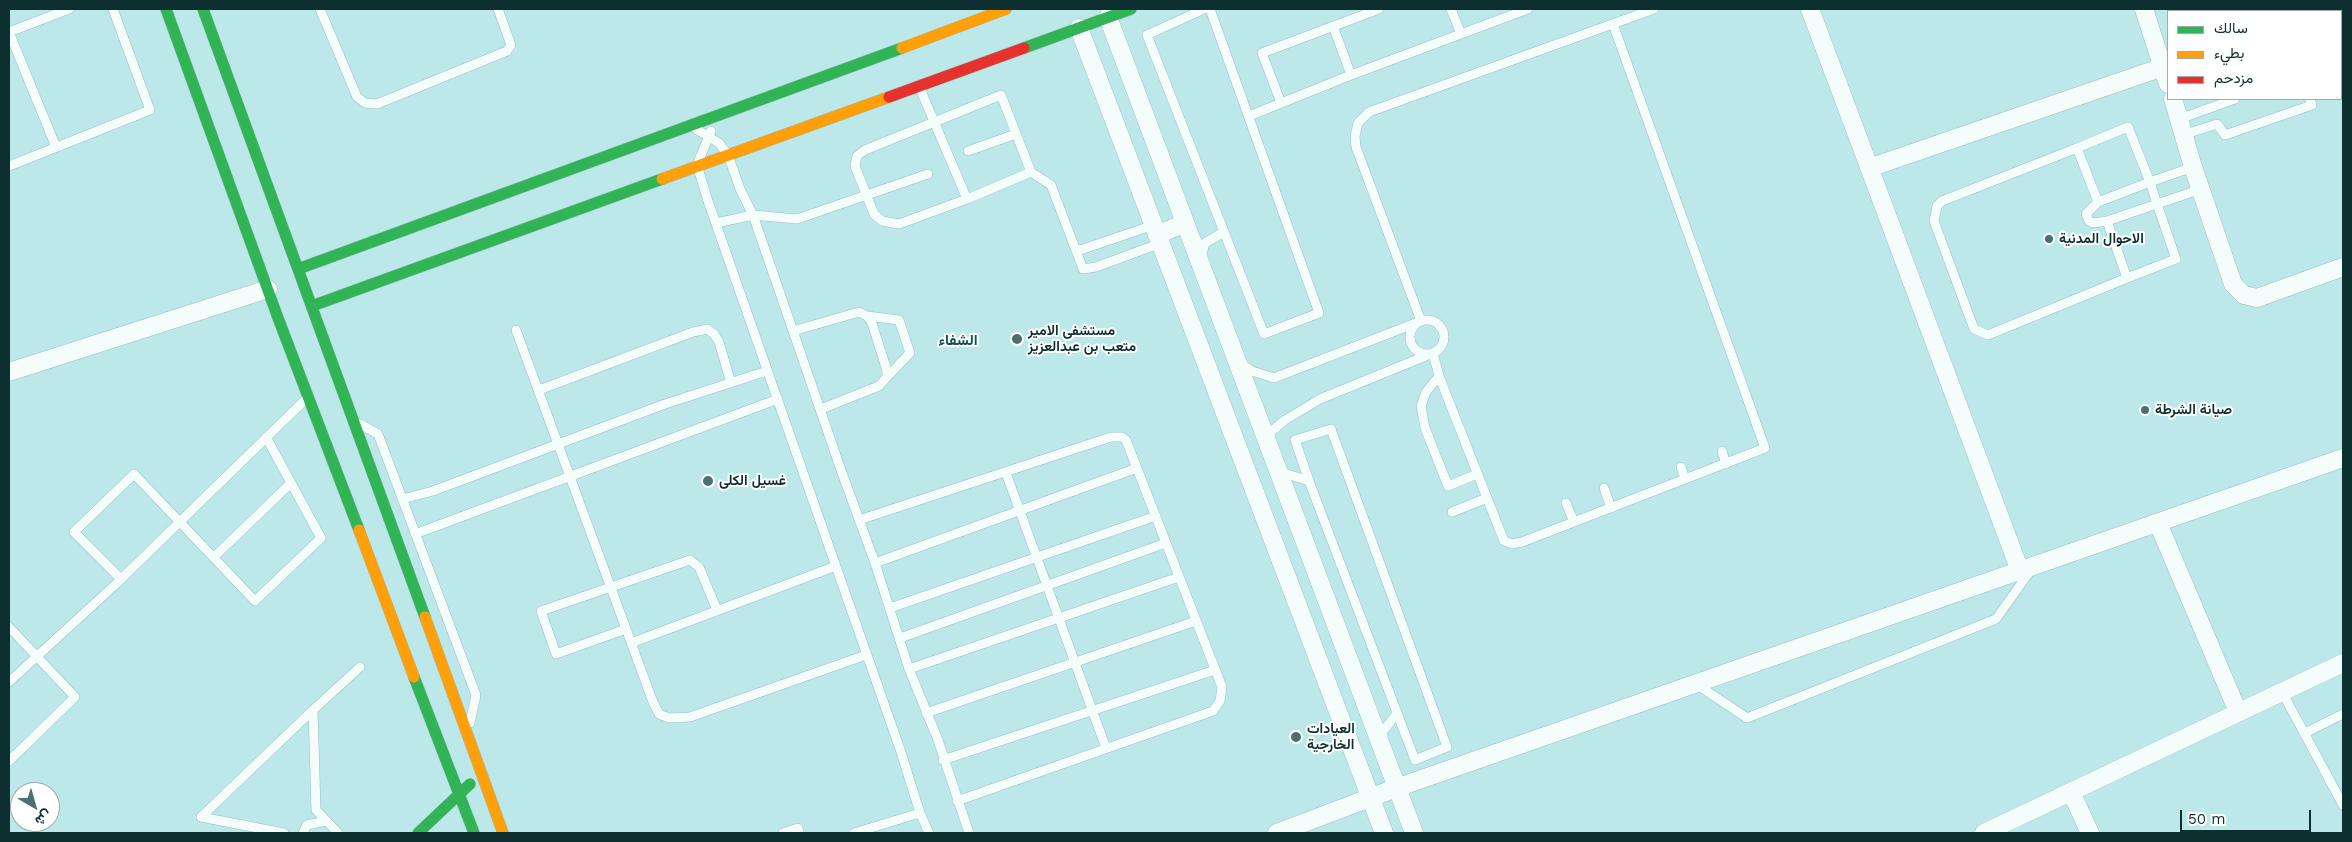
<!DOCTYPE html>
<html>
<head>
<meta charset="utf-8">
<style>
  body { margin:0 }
  #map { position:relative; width:2352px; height:842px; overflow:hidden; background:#bce8e9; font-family:"Work Sans",Vazirmatn,sans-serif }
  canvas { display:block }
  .frame { position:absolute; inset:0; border:10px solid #0d2f30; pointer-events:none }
  .legend { position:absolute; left:2167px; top:10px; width:175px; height:90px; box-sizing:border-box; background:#fff; border:1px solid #9eacac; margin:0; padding:6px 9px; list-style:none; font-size:15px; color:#0d2f30 }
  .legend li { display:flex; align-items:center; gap:10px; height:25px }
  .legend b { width:25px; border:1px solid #9eacac }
  .north { position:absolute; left:10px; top:782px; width:50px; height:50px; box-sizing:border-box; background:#fff; border:1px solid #9eacac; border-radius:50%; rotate:142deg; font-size:14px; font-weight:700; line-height:20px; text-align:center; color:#0d2f30 }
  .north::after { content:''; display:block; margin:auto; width:18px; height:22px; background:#4a7071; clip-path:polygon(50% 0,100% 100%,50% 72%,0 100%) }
  .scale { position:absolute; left:2180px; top:810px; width:131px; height:22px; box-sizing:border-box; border:2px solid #0d2f30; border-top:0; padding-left:6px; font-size:15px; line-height:18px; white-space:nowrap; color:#0d2f30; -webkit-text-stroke:4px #fff; paint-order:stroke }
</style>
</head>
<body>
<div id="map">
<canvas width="2352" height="842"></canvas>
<div class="frame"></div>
<ul class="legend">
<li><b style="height:6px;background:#30b455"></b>سالك</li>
<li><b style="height:6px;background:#ff9f0a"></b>بطيء</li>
<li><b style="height:6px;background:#e5322d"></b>مزدحم</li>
</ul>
<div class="north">ش</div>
<div class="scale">50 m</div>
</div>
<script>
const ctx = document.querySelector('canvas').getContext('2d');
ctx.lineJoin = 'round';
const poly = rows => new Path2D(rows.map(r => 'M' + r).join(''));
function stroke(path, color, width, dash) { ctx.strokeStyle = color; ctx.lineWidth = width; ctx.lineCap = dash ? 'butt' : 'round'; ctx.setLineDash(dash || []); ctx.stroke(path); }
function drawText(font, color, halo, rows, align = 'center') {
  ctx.font = font + ' "Work Sans",Vazirmatn,sans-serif'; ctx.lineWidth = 4; ctx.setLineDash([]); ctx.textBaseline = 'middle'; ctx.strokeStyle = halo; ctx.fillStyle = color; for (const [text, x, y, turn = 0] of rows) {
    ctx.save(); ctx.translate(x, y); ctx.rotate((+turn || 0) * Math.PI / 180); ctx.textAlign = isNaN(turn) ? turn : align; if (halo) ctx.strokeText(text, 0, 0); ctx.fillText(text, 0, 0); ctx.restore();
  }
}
const lane = poly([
  [320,9,357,97,365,103,377,104,507,51,511,45,498,9],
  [1204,9,1147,35,1264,334,1319,313,1210,9],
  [1451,9,1461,34],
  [1333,26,1351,75],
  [9,32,56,147],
  [9,32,69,9],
  [919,86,967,199],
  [1281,103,1262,53,1379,9],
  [1249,116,1351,75,1528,9],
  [2179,119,2235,99],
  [696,129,719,143,728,155,740,189,753,215,841,470,875,563,909,669,938,740,969,833],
  [711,131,697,165,708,201,901,752,920,813,929,833],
  [2183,135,2217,124,2225,135,2312,105,2310,99],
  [2077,148,1942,201,1937,206,1934,221,1974,329,1988,335,2127,278],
  [968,151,1016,134],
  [9,166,150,110,113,9],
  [2193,167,2150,182,2098,202,2077,148,2128,127,2150,182,2157,204,2176,259,2127,278,2107,221,2157,204,2201,189],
  [1031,172,1001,95,865,150,857,156,855,166,874,214,882,221,899,224,967,199,1031,172,1051,185,1083,269,1096,267,1161,243],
  [2098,202,2086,214,2089,221,2093,223,2107,221],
  [716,223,753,215,797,219,928,174],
  [1077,251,1154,225],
  [1201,257,1205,243,1224,232],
  [867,316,899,320,910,353,887,377],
  '1410 337a17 17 0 1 1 34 0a17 17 0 1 1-34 0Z',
  [516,330,653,702,659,714,669,718,690,717,866,655],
  [793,331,859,312,867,316,872,323,887,371,887,377,879,386,821,409],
  [1240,363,1252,371,1274,378,1421,321,1356,147,1355,136,1358,123,1369,112,1654,9],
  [1439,376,1426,392,1421,406,1425,428,1448,486,1477,474],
  [539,390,693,332,707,329,714,334,719,342,731,383],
  [360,424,378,434,476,695,470,723],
  [1267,441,1271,432,1285,420,1320,399,1433,353,1439,376,1504,541,1512,544,1522,542,1765,448,1613,24],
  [1722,451,1726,464],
  [1681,467,1685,479],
  [1281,472,1309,481,1295,440,1331,429,1447,747,1415,760,1309,481],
  [1006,473,1106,748],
  [1604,488,1611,508],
  [402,499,433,491,665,404,767,371],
  [1566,503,1574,522],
  [1452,512,1487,498],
  [859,520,1111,437,1122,437,1126,440,1222,687,1220,701,1213,711,957,801],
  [415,534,778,399],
  [214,557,291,483],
  [875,563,1137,468],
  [121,579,74,532,134,474,255,601,321,538,266,437],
  [890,608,1156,516],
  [9,627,75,697,9,761],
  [626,629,556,654,541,611,690,560,699,567,717,610],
  [900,638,1166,543],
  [631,643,836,566],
  [909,669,1179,577],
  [9,682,117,583,307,398],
  [1696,684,1747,718,1996,619,2031,570],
  [2282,692,2343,805],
  [926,713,1196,621],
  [2305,733,2343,714],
  [1378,738,1397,713],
  [943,760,1215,670],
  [201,817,313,710],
  [201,817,284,833],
  [303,833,307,825,326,821],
  [338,833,316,810,313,710,360,667],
  [783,833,798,828,799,833],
  [854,833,920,813]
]);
const street = poly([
  [1810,9,2020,571],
  [2144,9,2168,84],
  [1108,17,1414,833],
  [1079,28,1384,833],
  [2173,99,2193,167,2233,284,2244,295,2257,298,2343,267],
  [1869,168,2163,67],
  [1157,235,1185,223],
  [9,372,268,289],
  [2158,523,2238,712],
  [2071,792,2090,833],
  [1277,833,1396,788,2343,458],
  [1984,833,2343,663]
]);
const fast = poly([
  [166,9,278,318,359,530],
  [203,9,425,617],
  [2341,25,2343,28],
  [1024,48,1131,9],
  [298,269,902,48],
  [312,306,662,179],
  [414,677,474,833],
  [418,833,470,784]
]);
const slow = poly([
  [902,48,1006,9],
  [662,179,889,97],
  [359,530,414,677],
  [425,617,503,833]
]);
const jam = poly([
  [889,97,1024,48]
]);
stroke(lane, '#9cbfc0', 10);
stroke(street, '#9cbfc0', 19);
stroke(fast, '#9cbfc0', 12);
stroke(slow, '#9cbfc0', 12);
stroke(jam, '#9cbfc0', 12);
stroke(lane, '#f5fcfc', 9);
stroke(street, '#f5fcfc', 18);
stroke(fast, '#30b455', 11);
stroke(slow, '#ff9f0a', 11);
stroke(jam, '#e5322d', 11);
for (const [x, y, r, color] of [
  [2049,239,5,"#4a7071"],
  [1017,339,6,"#4a7071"],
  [2145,410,5,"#4a7071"],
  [708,481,6,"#4a7071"],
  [1296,737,6,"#4a7071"]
]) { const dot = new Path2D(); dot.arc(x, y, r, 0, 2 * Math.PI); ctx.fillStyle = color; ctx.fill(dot); stroke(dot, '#fff', 2); }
drawText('bold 14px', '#0d2f30', '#fff', [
  ["الاحوال المدنية",2059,239],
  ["مستشفى الامير",1028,331],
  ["متعب بن عبدالعزيز",1028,347],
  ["صيانة الشرطة",2155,410],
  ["غسيل الكلى",719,481],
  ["العيادات",1307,729],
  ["الخارجية",1307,745]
], 'left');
drawText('bold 15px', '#0e5153', '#fff', [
  ["الشفاء",958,341]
]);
</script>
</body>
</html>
